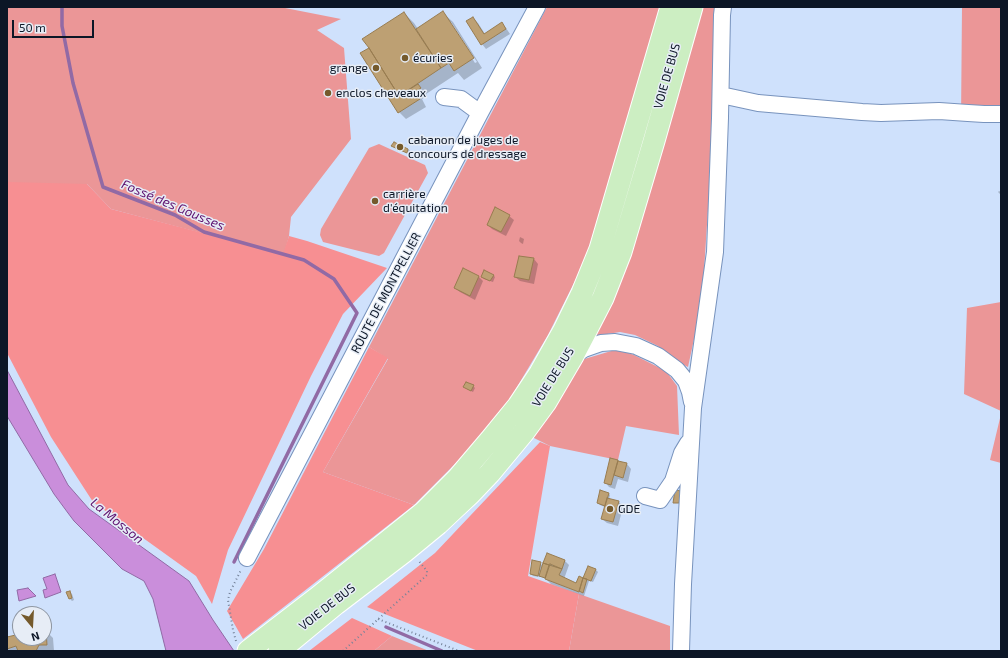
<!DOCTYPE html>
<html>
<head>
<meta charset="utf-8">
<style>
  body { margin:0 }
  #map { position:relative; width:1008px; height:658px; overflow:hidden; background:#cfe1fc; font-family:"Exo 2",sans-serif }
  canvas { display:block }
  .frame { position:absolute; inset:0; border:8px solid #0c1626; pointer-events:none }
  .north { position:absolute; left:12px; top:606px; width:40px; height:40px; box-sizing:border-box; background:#e7edf6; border:1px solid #8f97a3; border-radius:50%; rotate:162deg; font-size:11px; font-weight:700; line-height:16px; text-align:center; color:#0c1626 }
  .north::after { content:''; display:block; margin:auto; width:14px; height:18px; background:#755a2c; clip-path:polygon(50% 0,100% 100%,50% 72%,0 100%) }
  .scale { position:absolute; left:12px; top:20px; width:82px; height:18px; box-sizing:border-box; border:2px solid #0c1626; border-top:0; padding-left:5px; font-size:12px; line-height:14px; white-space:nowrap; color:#0c1626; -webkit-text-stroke:3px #e7edf6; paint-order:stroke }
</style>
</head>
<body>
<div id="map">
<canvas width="1008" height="658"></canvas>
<div class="frame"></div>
<div class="north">N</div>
<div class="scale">50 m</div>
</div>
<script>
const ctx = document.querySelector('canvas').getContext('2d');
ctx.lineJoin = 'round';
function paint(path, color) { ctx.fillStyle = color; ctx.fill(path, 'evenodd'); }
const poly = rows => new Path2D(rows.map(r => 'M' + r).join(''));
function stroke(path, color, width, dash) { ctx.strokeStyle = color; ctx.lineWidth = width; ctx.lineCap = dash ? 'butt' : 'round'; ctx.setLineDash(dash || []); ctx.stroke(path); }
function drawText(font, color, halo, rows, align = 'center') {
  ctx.font = font + ' "Exo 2",sans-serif'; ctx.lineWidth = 3; ctx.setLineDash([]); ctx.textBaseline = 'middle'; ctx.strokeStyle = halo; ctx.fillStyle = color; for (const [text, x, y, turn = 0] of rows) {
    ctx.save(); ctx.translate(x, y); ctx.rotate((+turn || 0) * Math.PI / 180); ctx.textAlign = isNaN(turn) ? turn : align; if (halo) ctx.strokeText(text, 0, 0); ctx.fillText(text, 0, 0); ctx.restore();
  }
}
paint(poly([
  [7,7,280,7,341,19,317,30,344,48,351,139,291,217,289,236,284,255,111,209,87,184,7,187],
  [547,7,660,7,628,118,585,261,548,335,495,424,414,505,323,472,388,359,369,347],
  [699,7,715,7,715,100,702,302,688,367,672,359,658,346,635,335,620,332,594,336],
  [962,7,1001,7,1001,123,961,120],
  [379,144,425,165,428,173,384,253,379,256,323,242,320,235,321,229,369,148],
  [1001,302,1001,411,964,394,967,308],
  [618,349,634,355,666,371,677,386,679,435,626,426,618,460,550,446,528,435,581,360],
  [1001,414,1001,463,990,460],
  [579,594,670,626,670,651,569,651],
  [392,636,429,651,374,651]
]), '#eb9697');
paint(poly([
  [7,182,87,184,111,209,283,254,289,236,307,241,387,268,343,314,311,376,228,550,212,604,196,576,93,502,51,437,7,353],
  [369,347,388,358,323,472,414,505,243,639,227,611,264,549],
  [540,442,550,446,528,576,579,594,569,651,478,651,367,607,435,553],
  [352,618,392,636,374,651,309,651]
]), '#f78f92');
const water = poly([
  [7,370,68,485,89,509,189,581,213,620,234,651,166,651,153,599,144,581,122,569,74,521,68,513,54,494,7,416,7,370],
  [55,574,61,592,45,598,43,590,47,589,43,578,55,574],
  [28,588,36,596,19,601,17,590,28,588]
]);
paint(water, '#ca8edb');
stroke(water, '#916aa5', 1);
paint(poly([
  [404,13,414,23,418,29,443,13,453,22,482,68,464,80,458,73,426,94,427,96,422,99,426,107,406,119,399,112,369,49],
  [449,22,451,22,477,62,475,63],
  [473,18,478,23,485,34,502,24,506,28,510,34,486,49,482,44],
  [394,147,408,149,410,151,409,154],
  [999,191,1001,192,1001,195,998,192],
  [509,216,514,220,506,236,492,229,488,225],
  [520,237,524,239,523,244,521,243,519,241],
  [534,259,538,264,534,284,520,281,515,277],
  [493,275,495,277,493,282,484,279,482,277],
  [479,277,483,281,475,300,460,292,455,288],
  [473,386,475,388,473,392,467,389],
  [618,461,619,462,627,464,631,469,628,482,618,479,615,489,609,487,605,482],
  [608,493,610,495,609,499,619,502,623,507,618,526,607,523,602,519,605,507,600,505,598,503],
  [547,555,565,561,569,565,564,579,577,584,596,570,598,572,593,582,589,581,584,596,551,584,546,579,540,576,540,577,533,576,531,574,540,563,543,566],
  [70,592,72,594,74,600,72,601,70,599],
  [44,631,46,631,53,638,54,651,7,651,7,638,20,635,20,638,44,638]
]), '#0003');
stroke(poly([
  [62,7,62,26,73,83,103,187,175,215,204,232,304,260,334,279,357,313,234,562],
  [386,627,442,651]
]), '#916aa5', 3.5);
const building = poly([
  [443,11,474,58,454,71,449,63,441,68,416,29,443,11],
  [404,12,441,68,399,96,369,48,362,39,404,12],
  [473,17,484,34,502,22,506,29,481,45,466,21,473,17],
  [369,48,399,96,418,84,421,88,415,92,420,99,398,113,360,53,369,48],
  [394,142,408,149,407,153,391,146,394,142],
  [495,207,510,215,501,232,487,225,495,207],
  [519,256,534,258,529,280,514,277,519,256],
  [463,268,479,276,470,296,454,288,463,268],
  [484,270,494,275,490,281,481,277,484,270],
  [466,382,474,385,471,391,463,387,466,382],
  [610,458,618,460,611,485,604,483,610,458],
  [618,461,627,463,623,478,614,475,618,461],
  [600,490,609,493,605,506,597,503,600,490],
  [675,490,681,491,679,503,673,503,675,490],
  [607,498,619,501,613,522,601,519,607,498],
  [547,553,565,560,562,569,543,563,547,553],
  [532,560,541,562,538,576,530,574,532,560],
  [543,563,549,565,545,578,539,576,543,563],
  [550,564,562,569,559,575,576,583,579,576,583,578,579,592,545,579,550,564],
  [588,566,596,569,591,581,583,578,588,566],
  [583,578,587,579,583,593,579,591,583,578],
  [70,591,72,598,69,599,66,592,70,591],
  [44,630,46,630,47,645,39,645,36,651,18,651,16,646,7,649,7,637,20,634,20,638,44,638,44,630]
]);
paint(building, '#bda073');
stroke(building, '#987c50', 1);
const minor = poly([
  [721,95,758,103,862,112,881,113,939,111,968,113,984,114,1001,114],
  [444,97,461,99,480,113],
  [573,356,584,349,601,343,615,342,636,346,658,356,677,370,686,381,690,392,692,402],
  [645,496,660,500,673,481,682,453,688,443],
  [247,558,480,113,537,7],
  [681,651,683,584,693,408,715,252,720,118,722,15,723,7]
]);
const major = poly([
  [248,651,318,597,424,512,457,479,491,439,518,406,540,373,563,332,582,293,600,249,671,7],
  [279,651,336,604,404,552,438,524,455,508,470,494,490,473,524,432,546,402,573,356,584,335,603,298,621,252,654,141,692,7]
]);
stroke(minor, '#7893bd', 18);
stroke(major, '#fff', 23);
stroke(poly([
  [378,619,459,651],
  [236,641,233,630,228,600,230,592,241,570],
  [343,651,427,575,427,571,418,560]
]), '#758399', 2, [1, 3]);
stroke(minor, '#fff', 16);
stroke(major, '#cceec2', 21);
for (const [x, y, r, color] of [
  [405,58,4,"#755a2c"],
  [376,68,4,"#755a2c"],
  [328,93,4,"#755a2c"],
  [400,147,4,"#755a2c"],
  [375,201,4,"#755a2c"],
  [610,509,4,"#755a2c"]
]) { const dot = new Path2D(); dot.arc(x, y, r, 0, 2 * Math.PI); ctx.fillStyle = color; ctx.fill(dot); stroke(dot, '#e7edf6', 1.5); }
drawText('12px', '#0c1626', '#e7edf6', [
  ["écuries",413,58],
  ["grange",368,68,"right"],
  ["enclos cheveaux",336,93],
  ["cabanon de juges de",408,140],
  ["concours de dressage",408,154],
  ["carrière",383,194],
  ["d'équitation",383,208],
  ["GDE",618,509]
], 'left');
drawText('12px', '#0c1626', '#e7edf6', [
  ["VOIE DE BUS",667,76,-74],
  ["ROUTE DE MONTPELLIER",386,293,-62],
  ["VOIE DE BUS",553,377,-58],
  ["VOIE DE BUS",327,607,-38]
]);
drawText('italic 13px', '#5e1270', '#e7edf6', [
  ["Fossé des Gousses",173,205,23],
  ["La Mosson",117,521,39]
]);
</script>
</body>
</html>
